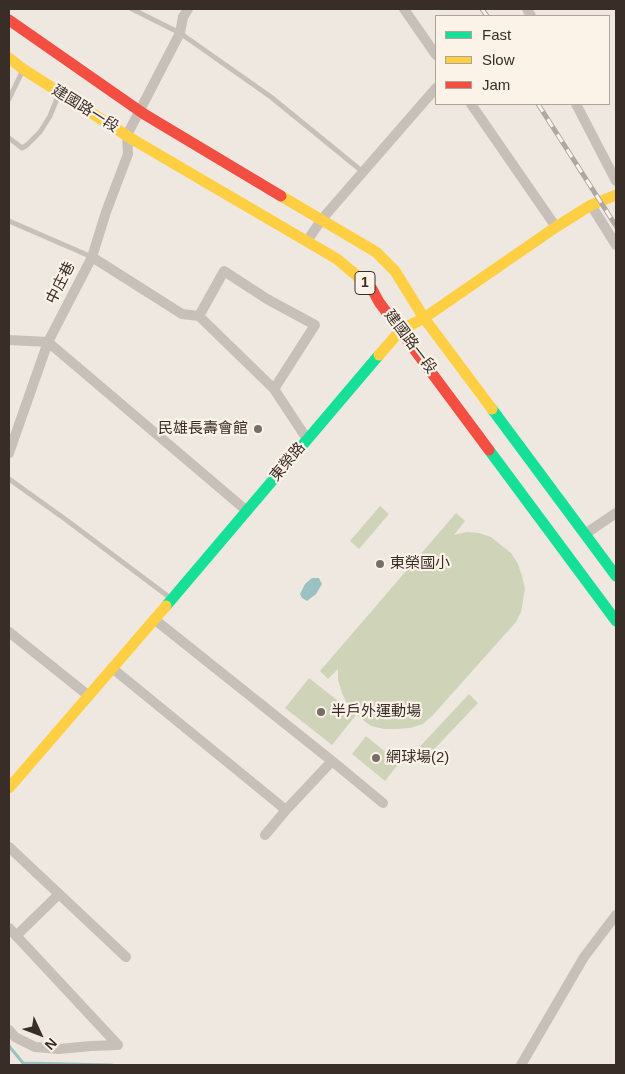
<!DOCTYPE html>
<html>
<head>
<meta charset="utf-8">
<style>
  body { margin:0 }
  #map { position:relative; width:625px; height:1074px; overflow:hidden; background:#eee8e1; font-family:Helvetica,sans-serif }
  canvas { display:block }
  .frame { position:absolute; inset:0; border:10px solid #382d27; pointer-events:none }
  .legend { position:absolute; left:435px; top:15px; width:175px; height:90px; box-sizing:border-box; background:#fbf2e8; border:1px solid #ada39b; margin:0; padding:6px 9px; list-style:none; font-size:15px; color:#382d27 }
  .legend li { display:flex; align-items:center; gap:10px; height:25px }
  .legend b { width:25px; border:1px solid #ada39b }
  .north { position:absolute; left:15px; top:1009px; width:50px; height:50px; -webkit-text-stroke:4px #fbf2e8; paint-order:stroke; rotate:133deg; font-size:14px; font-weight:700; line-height:20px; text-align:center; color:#382d27 }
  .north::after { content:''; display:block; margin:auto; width:18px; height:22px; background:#382d27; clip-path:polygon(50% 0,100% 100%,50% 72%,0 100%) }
</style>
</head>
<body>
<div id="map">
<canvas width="625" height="1074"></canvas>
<div class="frame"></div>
<ul class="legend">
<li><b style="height:6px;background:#16e098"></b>Fast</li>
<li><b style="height:6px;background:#ffcf43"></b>Slow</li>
<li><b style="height:6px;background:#f24e42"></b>Jam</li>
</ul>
<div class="north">N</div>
</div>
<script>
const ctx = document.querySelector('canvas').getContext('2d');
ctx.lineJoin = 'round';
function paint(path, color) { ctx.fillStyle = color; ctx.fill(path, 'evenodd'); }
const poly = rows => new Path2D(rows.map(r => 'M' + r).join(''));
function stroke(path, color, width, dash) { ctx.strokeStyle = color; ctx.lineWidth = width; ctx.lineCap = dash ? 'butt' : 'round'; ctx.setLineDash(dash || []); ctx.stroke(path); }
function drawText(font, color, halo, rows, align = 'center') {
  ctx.font = font + ' Helvetica,"Noto Sans TC",sans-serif'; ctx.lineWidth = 4.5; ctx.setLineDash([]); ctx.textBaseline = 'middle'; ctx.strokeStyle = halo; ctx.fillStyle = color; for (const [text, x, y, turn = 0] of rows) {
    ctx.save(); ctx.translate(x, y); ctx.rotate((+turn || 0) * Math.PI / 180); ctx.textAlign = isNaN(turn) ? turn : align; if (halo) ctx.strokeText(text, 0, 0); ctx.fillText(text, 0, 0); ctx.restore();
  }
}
paint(poly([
  [380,506,389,514,359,549,350,541],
  [456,513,465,521,454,535,467,532,479,533,491,537,511,553,518,564,522,576,525,589,521,612,516,622,433,715,423,724,410,728,397,729,384,729,371,726,359,717,348,706,342,693,338,680,338,669,328,679,320,671],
  [309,678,356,715,332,745,285,708],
  [469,694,478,703,422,762,413,754],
  [366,736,399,763,385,781,352,754]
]), '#cfd4b9');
paint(poly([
  [312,578,319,578,322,584,316,594,307,601,302,598,300,594,305,584]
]), '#9bc1c2');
stroke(poly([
  [9,1046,23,1063,112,1065]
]), '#9bc1c2', 3);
stroke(poly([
  [132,9,180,33,271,97,363,172],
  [9,99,22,72],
  [9,138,22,148,27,145,40,132,50,116,58,96],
  [9,221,92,257],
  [9,479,65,519,169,597]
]), '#c7c0b9', 5);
stroke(poly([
  [404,9,436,55],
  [527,9,531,16],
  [471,104,556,227],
  [576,104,616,181],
  [591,205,616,245],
  [307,241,322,219,436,88],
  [92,257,182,314,199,316,224,271,267,299,315,325,274,389,307,439],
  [199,316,274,389],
  [9,340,48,342,247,511],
  [9,453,48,342,92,257,106,212,128,154,127,135,180,33,183,17,188,9],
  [585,534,616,513],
  [154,619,332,761,383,803],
  [9,632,89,696],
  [112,668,286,810,332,761],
  [265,835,286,810],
  [9,847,126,957],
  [9,928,118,1045],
  [16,936,59,894],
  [9,1030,15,1037,35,1047,59,1049,91,1046,118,1045],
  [521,1065,584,957,616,915]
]), '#c7c0b9', 10);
stroke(poly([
  [492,409,616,576],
  [489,450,616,621],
  [166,606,379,355]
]), '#16e098', 11);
stroke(poly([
  [9,58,23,69,132,139,337,259,363,281],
  [281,196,376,252,395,271,424,318,492,409],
  [379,355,401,330,424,318,556,227,591,205,616,195],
  [9,788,166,606]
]), '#ffcf43', 11);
stroke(poly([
  [9,20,144,114,281,196],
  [363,281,372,289,379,302,489,450]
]), '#f24e42', 11);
const rail = poly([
  [482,9,487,16],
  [538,104,616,226]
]);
stroke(rail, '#aea8a4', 5);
stroke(rail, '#fbf2e8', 3, [9]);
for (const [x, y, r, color] of [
  [258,429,5,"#786e68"],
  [380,564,5,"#786e68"],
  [321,712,5,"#786e68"],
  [376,758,5,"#786e68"]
]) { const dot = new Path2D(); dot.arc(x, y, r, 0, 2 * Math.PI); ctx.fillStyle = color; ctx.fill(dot); stroke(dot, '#fbf2e8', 2); }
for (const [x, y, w] of [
  [365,283,20]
]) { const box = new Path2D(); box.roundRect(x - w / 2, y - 11.5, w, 23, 4); ctx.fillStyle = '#fbf2e8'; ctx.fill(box); stroke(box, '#382d27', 1); }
drawText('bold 14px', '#382d27', null, [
  ["1",365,283]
]);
drawText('15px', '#382d27', '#fbf2e8', [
  ["建國路一段",85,109,32],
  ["中庄巷",61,283,-63],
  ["建國路一段",410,342,53],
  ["東榮路",288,462,-50]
]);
drawText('15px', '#382d27', '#fbf2e8', [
  ["民雄長壽會館",248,429,"right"],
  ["東榮國小",390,564],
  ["半戶外運動場",331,712],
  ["網球場(2)",386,758]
], 'left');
</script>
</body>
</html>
